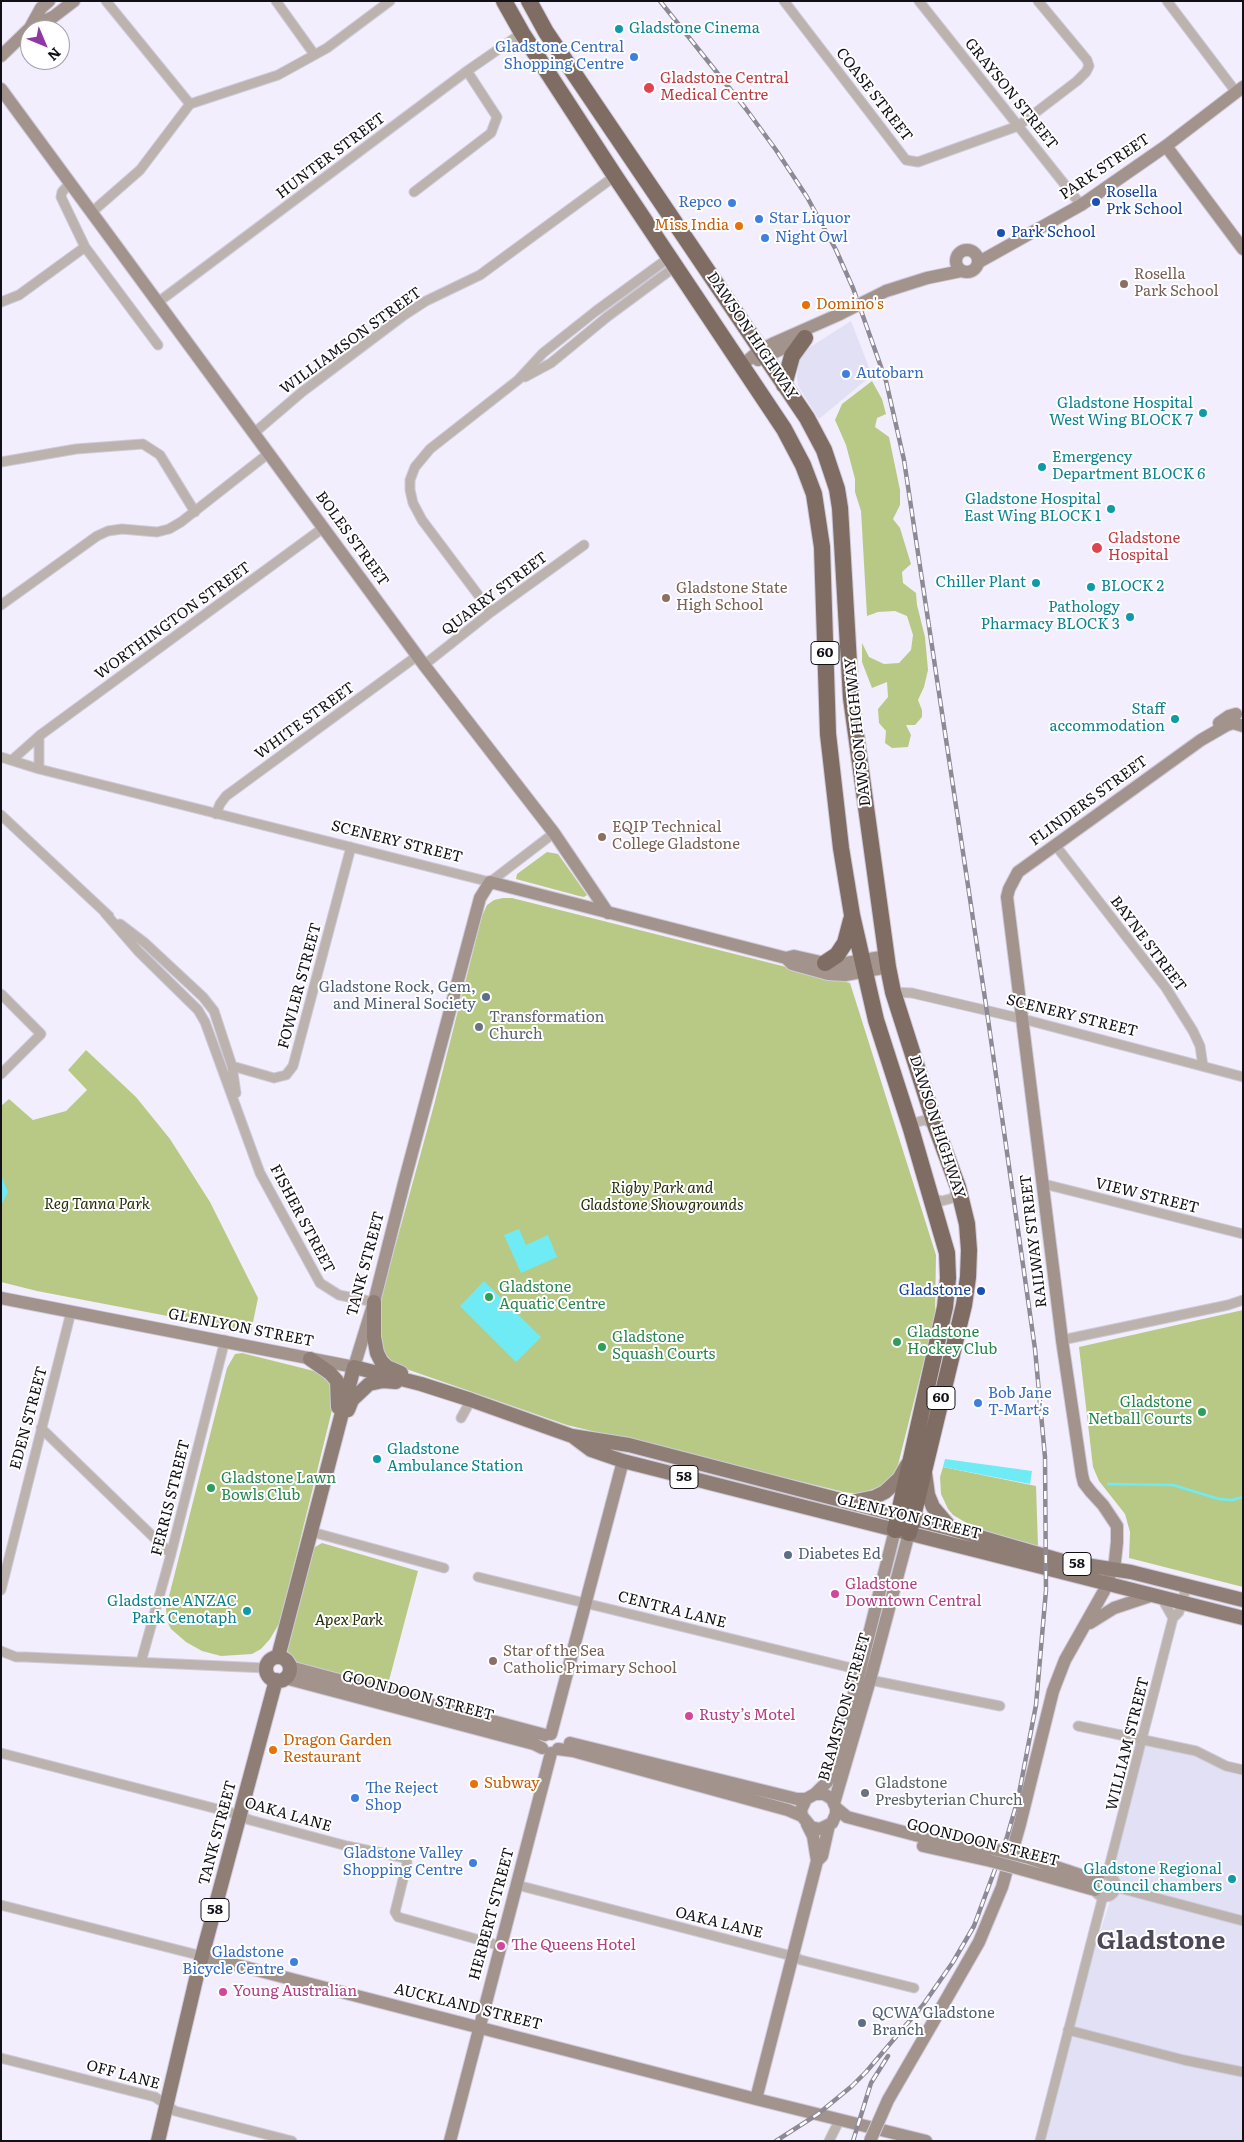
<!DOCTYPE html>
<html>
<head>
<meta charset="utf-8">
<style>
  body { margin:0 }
  #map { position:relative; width:1244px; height:2142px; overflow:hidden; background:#f2eefe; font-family:Literata,serif }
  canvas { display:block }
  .frame { position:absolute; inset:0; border:2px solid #121017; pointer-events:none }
  .north { position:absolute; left:20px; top:20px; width:50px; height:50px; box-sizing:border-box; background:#fff; border:1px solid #a09fa2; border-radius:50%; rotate:135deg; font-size:14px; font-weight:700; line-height:20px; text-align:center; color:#121017 }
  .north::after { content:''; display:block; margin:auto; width:18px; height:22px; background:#8f37a3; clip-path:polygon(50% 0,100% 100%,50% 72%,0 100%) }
</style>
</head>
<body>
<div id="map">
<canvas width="1244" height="2142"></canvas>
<div class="frame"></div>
<div class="north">N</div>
</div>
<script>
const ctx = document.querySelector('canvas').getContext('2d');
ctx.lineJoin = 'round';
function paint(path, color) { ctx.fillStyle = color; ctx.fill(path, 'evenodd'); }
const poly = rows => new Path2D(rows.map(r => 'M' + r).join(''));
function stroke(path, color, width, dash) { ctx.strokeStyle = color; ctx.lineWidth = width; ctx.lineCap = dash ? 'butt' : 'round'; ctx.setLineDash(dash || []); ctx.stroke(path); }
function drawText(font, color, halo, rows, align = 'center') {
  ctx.font = font + ' Literata,serif'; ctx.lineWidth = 4; ctx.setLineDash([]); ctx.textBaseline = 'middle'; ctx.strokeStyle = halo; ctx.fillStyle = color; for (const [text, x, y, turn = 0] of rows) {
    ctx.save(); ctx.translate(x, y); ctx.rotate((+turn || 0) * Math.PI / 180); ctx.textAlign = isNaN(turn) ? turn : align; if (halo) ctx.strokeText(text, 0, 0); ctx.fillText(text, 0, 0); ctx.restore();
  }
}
paint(poly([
  [851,321,872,375,819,419,798,386,797,377,799,359,807,349],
  [1143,1740,1196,1751,1243,1770,1243,2141,1040,2141,1068,2030,1113,1892,1114,1876,1110,1865]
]), '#e2e0f5');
paint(poly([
  [872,381,882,399,886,414,877,418,875,427,889,437,900,490,900,505,893,519,900,528,911,564,902,572,903,583,916,593,917,605,925,637,928,670,924,687,918,700,922,710,922,717,915,725,906,725,911,735,908,747,892,748,885,743,886,731,879,723,878,709,888,697,887,682,872,688,862,662,862,643,869,657,884,664,899,663,911,650,913,635,907,616,895,611,878,612,867,616,861,511,855,492,855,479,846,445,835,420,842,404],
  [547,852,558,854,587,895,584,897,579,896,516,879,517,874],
  [503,898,512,898,850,983,936,1255,935,1317,897,1469,890,1480,882,1486,859,1494,844,1492,567,1425,389,1363,381,1352,378,1309,434,1105,482,916,487,905,494,900],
  [86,1050,136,1097,170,1139,210,1202,258,1298,251,1332,37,1291,1,1282,1,1106,9,1099,33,1120,66,1111,87,1090,68,1070],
  [1243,1310,1243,1587,1129,1558,1130,1532,1125,1514,1099,1481,1093,1467,1079,1347],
  [242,1353,322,1373,329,1380,334,1402,280,1622,270,1639,261,1649,252,1654,221,1656,202,1651,186,1642,171,1629,167,1621,166,1608,227,1368,235,1354],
  [943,1467,1036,1486,1038,1546,975,1528,953,1515,948,1509,941,1494,940,1477],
  [322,1543,418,1571,387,1688,299,1663,293,1660,287,1650,312,1551,315,1547]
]), '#b8c986');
paint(poly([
  [1,1175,8,1192,1,1205],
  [519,1229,526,1245,548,1235,557,1257,521,1273,504,1235],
  [484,1281,541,1337,516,1362,460,1306],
  [945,1459,1032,1471,1030,1484,943,1467]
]), '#6eebf5');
stroke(poly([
  [1108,1484,1173,1485,1219,1499,1232,1500,1243,1497]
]), '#6eebf5', 2.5);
const street = poly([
  [106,1,190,104],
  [276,1,314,54],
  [784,1,906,160,918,162,1018,126,1077,81,1086,72,1089,66,1087,60,1038,1],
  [919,1,1081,205],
  [1167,1,1236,92],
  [70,183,62,192,61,197,85,247,158,345],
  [414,192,491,133,497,117,467,71],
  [92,212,140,170,190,104,278,75,327,48,390,1],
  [1,302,19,295,85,247],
  [157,303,467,71,522,33],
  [525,377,551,363,607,317,676,266],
  [254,433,302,392,403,316,426,301,480,275,615,176],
  [1,462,76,449,143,444,160,455,195,512],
  [1,605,97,536,108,531,122,529,157,532,169,529,181,522,269,453],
  [491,612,422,520,413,503,410,490,410,480,415,467,430,449,518,380,543,353,596,311,670,257],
  [424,665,491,612,584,545],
  [39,736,39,769],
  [1,757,39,769,490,882,554,833],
  [12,760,39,736,323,528],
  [216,814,220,804,226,796,417,656],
  [1,815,109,916],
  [1056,846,1166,988,1193,1031,1200,1046,1203,1066],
  [105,913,138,951,198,1010,205,1022,260,1173,320,1283,339,1295,374,1302],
  [120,924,145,943,203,997,214,1011,232,1066,236,1093],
  [893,992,912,993,1023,1019,1243,1077],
  [1,994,41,1034,1,1074],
  [232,1066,274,1078,286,1075,293,1066,351,847],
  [911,1128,914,1123,925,1120,935,1126],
  [1044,1184,1243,1234],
  [932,1198,942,1201,953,1198,957,1189],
  [1062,1340,1228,1305,1243,1300],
  [461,1418,471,1400],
  [41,1428,171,1554],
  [312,1532,444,1568],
  [478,1577,860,1670],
  [1,1590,71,1312],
  [1161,1597,1173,1618],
  [1,1651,16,1657,25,1657,266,1668],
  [141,1662,171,1554,225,1340],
  [870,1680,1000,1706],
  [1078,1726,1196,1751,1226,1766,1243,1770],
  [1,1753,229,1812,250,1820,347,1846,405,1858,407,1863,395,1912,398,1917,501,1946],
  [1107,1875,1173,1618,1179,1612,1187,1585],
  '1094 1886a11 11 0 1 1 22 0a11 11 0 1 1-22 0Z',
  [517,1885,792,1956,801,1960,914,1988],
  [1115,1887,1243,1921],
  [1,1905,202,1956],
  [1068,2030,1184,2060,1243,2072],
  [1,2058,155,2097,175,2111,292,2141],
  [829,2141,840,2119],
  [1040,2141,1103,1896]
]);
const secondary = poly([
  [30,28,53,17,74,1],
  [1,56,30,28,41,8,49,1],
  [1,89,424,665,554,833,608,913],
  [1166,146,1243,249],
  '956 261a11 11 0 1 1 22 0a11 11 0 1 1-22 0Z',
  [979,262,1081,205,1166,146,1243,87],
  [886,291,927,278,961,271],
  [758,360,803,339],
  [741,366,760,350,772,344,840,314],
  [1219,723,1229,716,1236,714],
  [786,958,794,956,825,963,840,964,887,956],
  [1,1298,354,1367,374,1302,404,1183,480,898,490,882,786,958,792,964,828,974,845,975,888,967],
  [1090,1623,1114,1608,1153,1595],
  [290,1667,545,1735],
  [285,1678,534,1744,542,1748],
  [551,1734,623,1461],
  [570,1743,797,1799,806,1799],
  [558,1749,573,1751,788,1810,802,1816],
  [815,1794,827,1782,836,1766,895,1530],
  [834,1803,870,1680,909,1533],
  [836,1808,836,1814,832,1823,820,1829,811,1827,802,1816,801,1810,806,1799,815,1794,824,1794,832,1799,836,1808,847,1817,934,1840,993,1849],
  [923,1846,991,1861],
  [1029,1858,1089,1878,1098,1878],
  [817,1861,822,1856,829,1825],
  [1024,1870,1095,1890],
  [202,1956,756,2099,926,2141],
  [932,2024,979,1942,1002,1887,1020,1824,1053,1691,1065,1660,1104,1591,1115,1561,1117,1542,1117,1526,1103,1505,1091,1492,1084,1483,1082,1475,1062,1340,1007,897,1009,889,1018,872,1201,740,1227,725,1233,723,1243,726],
  [756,2099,817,1861,813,1836,807,1824],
  [450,2141,551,1753]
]);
const primary = poly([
  [374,1302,374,1337,377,1353,381,1361,387,1367,401,1373],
  [310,1359,330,1373,337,1381,338,1407],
  [348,1410,352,1400,369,1384,383,1381,396,1382],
  [575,1438,591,1450,623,1461,1243,1618],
  [925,1473,928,1495,933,1507,951,1528],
  [851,1502,875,1497,885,1492,899,1479,907,1465],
  [278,1657,354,1367,421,1384,471,1400,572,1436,629,1445,952,1529,1066,1562,1131,1572,1243,1600],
  '266 1669a12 12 0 1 1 24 0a12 12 0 1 1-24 0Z',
  [158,2141,197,1975,276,1680]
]);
const highway = poly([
  [504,1,522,33,615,176,784,429,803,465,814,494,822,547,828,734,841,848,852,915,876,1020,911,1129,947,1253,948,1278,945,1307,895,1530],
  [529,1,546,32,807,418,824,450,837,489,840,508,851,698,888,967,893,992,936,1127,958,1187,967,1224,969,1250,968,1277,964,1305,909,1533],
  [784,385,792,356,805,338],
  [825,963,837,955,845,943,851,920]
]);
stroke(street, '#cecad9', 11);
stroke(secondary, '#cecad9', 14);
stroke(primary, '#cecad9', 16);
stroke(highway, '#cecad9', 18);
stroke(street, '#bcb2ae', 9);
stroke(secondary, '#a2948d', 12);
stroke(primary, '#8f7e76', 14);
stroke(highway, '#7f6c62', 16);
const rail = poly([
  [660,1,746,109,776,150,807,197,836,250,853,288,886,381,904,460,987,1012,1035,1349,1045,1457,1046,1590,1036,1705,1018,1799,1007,1837,974,1926,953,1962,923,2005,866,2072,852,2086,818,2114,776,2141],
  [853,2141,871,2083,888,2056]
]);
stroke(rail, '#8d8a96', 4.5);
stroke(rail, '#fff', 2.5, [8]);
const secondaryBridge = poly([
  [840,314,886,291],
  [993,1849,1029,1858],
  [991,1861,1024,1870],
  [870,2141,888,2100,932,2024]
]);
stroke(secondaryBridge, '#cecad9', 14, []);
stroke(secondaryBridge, '#a2948d', 12);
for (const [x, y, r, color] of [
  [619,29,5,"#0f9aa8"],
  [634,57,5,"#3f7fe0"],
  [649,88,6,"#e0444e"],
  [1096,202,5,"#1a4fb4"],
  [732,203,5,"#3f7fe0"],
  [759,219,5,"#3f7fe0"],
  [739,226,5,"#e8710a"],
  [1001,233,5,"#1a4fb4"],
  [765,238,5,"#3f7fe0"],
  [1124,284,5,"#8d6e63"],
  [806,305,5,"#e8710a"],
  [846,374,5,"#3f7fe0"],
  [1203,413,5,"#0f9aa8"],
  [1042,467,5,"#0f9aa8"],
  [1111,509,5,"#0f9aa8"],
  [1097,548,6,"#e0444e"],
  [1036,583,5,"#0f9aa8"],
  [1091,587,5,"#0f9aa8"],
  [666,598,5,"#8d6e63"],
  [1130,617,5,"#0f9aa8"],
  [1175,719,5,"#0f9aa8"],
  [602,837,5,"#8d6e63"],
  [486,997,5,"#5c6f8a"],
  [479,1027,5,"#6b7280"],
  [981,1291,5,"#1a4fb4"],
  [489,1297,5,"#2e9e5b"],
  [897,1342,5,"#2e9e5b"],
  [602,1347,5,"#2e9e5b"],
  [978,1403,5,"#3f7fe0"],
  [1202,1412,5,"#2e9e5b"],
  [377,1459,5,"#0f9aa8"],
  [211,1488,5,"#2e9e5b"],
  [788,1555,5,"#5c6f8a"],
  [835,1594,5,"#d1479c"],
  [247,1611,5,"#0f9aa8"],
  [493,1661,5,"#8d6e63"],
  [689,1716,5,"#d1479c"],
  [273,1750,5,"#e8710a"],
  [474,1784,5,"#e8710a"],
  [865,1793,5,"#6b7280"],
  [355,1798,5,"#3f7fe0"],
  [473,1863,5,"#3f7fe0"],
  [1232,1879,5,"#0f9aa8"],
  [501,1946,5,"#d1479c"],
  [294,1962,5,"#3f7fe0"],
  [223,1992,5,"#d1479c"],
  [862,2023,5,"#5c6f8a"]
]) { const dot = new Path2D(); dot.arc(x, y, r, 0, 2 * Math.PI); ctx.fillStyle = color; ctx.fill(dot); stroke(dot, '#fff', 2); }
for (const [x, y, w] of [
  [825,653,28],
  [941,1398,28],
  [684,1477,28],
  [1077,1564,28],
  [215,1910,28]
]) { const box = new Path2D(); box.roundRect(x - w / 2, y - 11.5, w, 23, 4); ctx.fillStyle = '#fff'; ctx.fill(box); stroke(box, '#121017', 1); }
drawText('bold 14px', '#121017', null, [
  ["60",825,653],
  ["60",941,1398],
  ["58",684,1477],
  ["58",1077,1564],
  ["58",215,1910]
]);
drawText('15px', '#0d838f', '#fff', [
  ["Gladstone Cinema",629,29,"left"],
  ["Gladstone Hospital",1193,404],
  ["West Wing BLOCK 7",1193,421],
  ["Emergency",1052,458,"left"],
  ["Department BLOCK 6",1052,475,"left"],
  ["Gladstone Hospital",1101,500],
  ["East Wing BLOCK 1",1101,517],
  ["Chiller Plant",1026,583],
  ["BLOCK 2",1101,587,"left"],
  ["Pathology",1120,608],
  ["Pharmacy BLOCK 3",1120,625],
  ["Staff",1165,710],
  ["accommodation",1165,727],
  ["Gladstone",387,1450,"left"],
  ["Ambulance Station",387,1467,"left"],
  ["Gladstone ANZAC",237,1602],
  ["Park Cenotaph",237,1619],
  ["Gladstone Regional",1222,1870],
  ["Council chambers",1222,1887]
], 'right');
drawText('15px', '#366cbe', '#fff', [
  ["Gladstone Central",624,48,"right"],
  ["Shopping Centre",624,65,"right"],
  ["Repco",722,203,"right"],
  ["Star Liquor",769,219],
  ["Night Owl",775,238],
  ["Autobarn",856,374],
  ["Bob Jane",988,1394],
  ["T-Mart's",988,1411],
  ["The Reject",365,1789],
  ["Shop",365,1806],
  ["Gladstone Valley",463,1854,"right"],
  ["Shopping Centre",463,1871,"right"],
  ["Gladstone",284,1953,"right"],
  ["Bicycle Centre",284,1970,"right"]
], 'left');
drawText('15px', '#be3a42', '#fff', [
  ["Gladstone Central",660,79],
  ["Medical Centre",660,96],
  ["Gladstone",1108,539],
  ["Hospital",1108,556]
], 'left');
drawText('15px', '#121017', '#fff', [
  ["GRAYSON STREET",1011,94,51],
  ["COASE STREET",874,95,52],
  ["HUNTER STREET",331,156,-37],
  ["PARK STREET",1105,167,-34],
  ["DAWSON HIGHWAY",752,336,56],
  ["WILLIAMSON STREET",351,341,-36],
  ["BOLES STREET",352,539,54],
  ["QUARRY STREET",495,594,-37],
  ["WORTHINGTON STREET",173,621,-36],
  ["WHITE STREET",305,721,-36],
  ["DAWSON HIGHWAY",858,732,-96],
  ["FLINDERS STREET",1089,801,-36],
  ["SCENERY STREET",397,842,14],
  ["BAYNE STREET",1148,944,53],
  ["FOWLER STREET",300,986,-75],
  ["SCENERY STREET",1072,1016,14],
  ["DAWSON HIGHWAY",937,1127,72],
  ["VIEW STREET",1147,1196,14],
  ["FISHER STREET",302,1219,62],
  ["RAILWAY STREET",1034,1241,-97],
  ["TANK STREET",366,1264,-75],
  ["GLENLYON STREET",241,1328,11],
  ["EDEN STREET",29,1418,-75],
  ["FERRIS STREET",171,1498,-76],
  ["GLENLYON STREET",909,1517,14],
  ["CENTRA LANE",672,1610,14],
  ["GOONDOON STREET",418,1696,15],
  ["BRAMSTON STREET",845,1707,-74],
  ["WILLIAM STREET",1128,1744,-76],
  ["OAKA LANE",288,1815,16],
  ["TANK STREET",218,1833,-75],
  ["GOONDOON STREET",983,1843,14],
  ["HERBERT STREET",492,1914,-75],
  ["OAKA LANE",719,1923,14],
  ["AUCKLAND STREET",468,2007,14],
  ["OFF LANE",123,2075,15]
]);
drawText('15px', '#164399', '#fff', [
  ["Rosella",1106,193],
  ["Prk School",1106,210],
  ["Park School",1011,233],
  ["Gladstone",971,1291,"right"]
], 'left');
drawText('15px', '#c56008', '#fff', [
  ["Miss India",729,226,"right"],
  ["Domino's",816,305],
  ["Dragon Garden",283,1741],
  ["Restaurant",283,1758],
  ["Subway",484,1784]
], 'left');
drawText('15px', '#785e54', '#fff', [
  ["Rosella",1134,275],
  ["Park School",1134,292],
  ["Gladstone State",676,589],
  ["High School",676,606],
  ["EQIP Technical",612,828],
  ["College Gladstone",612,845],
  ["Star of the Sea",503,1652],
  ["Catholic Primary School",503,1669]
], 'left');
drawText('15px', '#4e5e75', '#fff', [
  ["Gladstone Rock, Gem,",476,988,"right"],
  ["and Mineral Society",476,1005,"right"],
  ["Diabetes Ed",798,1555],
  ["QCWA Gladstone",872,2014],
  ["Branch",872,2031]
], 'left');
drawText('15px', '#5b616d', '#fff', [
  ["Transformation",489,1018],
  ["Church",489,1035],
  ["Gladstone",875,1784],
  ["Presbyterian Church",875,1801]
], 'left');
drawText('italic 15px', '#252d08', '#fff', [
  ["Rigby Park and",662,1189],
  ["Gladstone Showgrounds",662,1206],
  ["Reg Tanna Park",97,1205],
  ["Apex Park",349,1621]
]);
drawText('15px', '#27864d', '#fff', [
  ["Gladstone",499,1288],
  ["Aquatic Centre",499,1305],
  ["Gladstone",907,1333],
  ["Hockey Club",907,1350],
  ["Gladstone",612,1338],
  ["Squash Courts",612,1355],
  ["Gladstone",1192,1403,"right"],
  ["Netball Courts",1192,1420,"right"],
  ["Gladstone Lawn",221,1479],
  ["Bowls Club",221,1496]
], 'left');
drawText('15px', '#b23c85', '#fff', [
  ["Gladstone",845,1585],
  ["Downtown Central",845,1602],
  ["Rusty’s Motel",699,1716],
  ["The Queens Hotel",511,1946],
  ["Young Australian",233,1992]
], 'left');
drawText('bold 25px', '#4e495a', '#fff', [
  ["Gladstone",1161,1942]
]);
</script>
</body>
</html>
